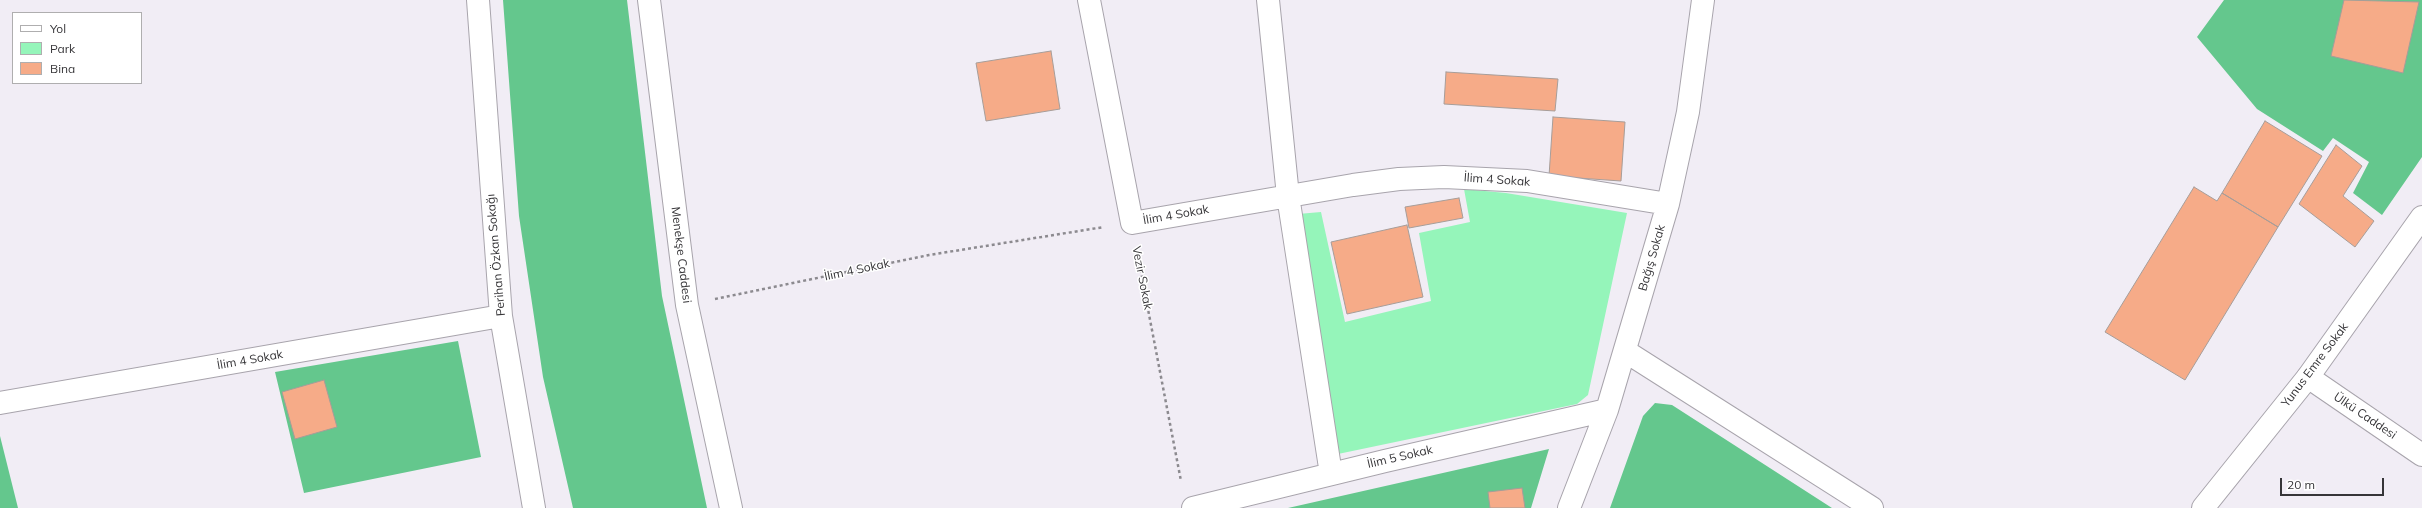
<!DOCTYPE html>
<html>
<head>
<meta charset="utf-8">
<style>
  body { margin:0 }
  #map { position:relative; width:2422px; height:508px; overflow:hidden; background:#f1edf5; font-family:Mulish,sans-serif }
  canvas { display:block }
  .legend { position:absolute; left:12px; top:12px; width:130px; height:72px; box-sizing:border-box; background:#fff; border:1px solid #afaeaf; margin:0; padding:5px 7px; list-style:none; font-size:12px; color:#363538 }
  .legend li { display:flex; align-items:center; gap:8px; height:20px }
  .legend b { width:20px; border:1px solid #afaeaf }
  .scale { position:absolute; left:2280px; top:478px; width:104px; height:18px; box-sizing:border-box; border:2px solid #363538; border-top:0; padding-left:5px; font-size:12px; line-height:14px; white-space:nowrap; color:#363538; -webkit-text-stroke:3px #fff; paint-order:stroke }
</style>
</head>
<body>
<div id="map">
<canvas width="2422" height="508"></canvas>
<ul class="legend">
<li><b style="height:5px;background:#fff"></b>Yol</li>
<li><b style="height:11px;background:#95f5ba"></b>Park</li>
<li><b style="height:11px;background:#f6ab88"></b>Bina</li>
</ul>
<div class="scale">20 m</div>
</div>
<script>
const ctx = document.querySelector('canvas').getContext('2d');
ctx.lineJoin = 'round';
function paint(path, color) { ctx.fillStyle = color; ctx.fill(path, 'evenodd'); }
const poly = rows => new Path2D(rows.map(r => 'M' + r).join(''));
function stroke(path, color, width, dash) { ctx.strokeStyle = color; ctx.lineWidth = width; ctx.lineCap = dash ? 'butt' : 'round'; ctx.setLineDash(dash || []); ctx.stroke(path); }
function drawText(font, color, halo, rows, align = 'center') {
  ctx.font = font + ' Mulish,sans-serif'; ctx.lineWidth = 3; ctx.setLineDash([]); ctx.textBaseline = 'middle'; ctx.strokeStyle = halo; ctx.fillStyle = color; for (const [text, x, y, turn = 0] of rows) {
    ctx.save(); ctx.translate(x, y); ctx.rotate((+turn || 0) * Math.PI / 180); ctx.textAlign = isNaN(turn) ? turn : align; if (halo) ctx.strokeText(text, 0, 0); ctx.fillText(text, 0, 0); ctx.restore();
  }
}
paint(poly([
  [1464,189,1506,193,1627,213,1588,395,1577,404,1338,454,1298,214,1321,212,1345,322,1431,301,1419,233,1470,222]
]), '#95f5ba');
paint(poly([
  [503,0,627,0,662,296,707,508,573,508,543,377,519,216],
  [2224,0,2422,0,2422,157,2382,215,2353,193,2369,162,2333,138,2323,151,2257,109,2197,37],
  [458,341,481,457,304,493,275,372],
  [1655,403,1672,405,1832,508,1610,508,1643,416],
  [0,436,18,508,0,508],
  [1549,449,1531,508,1288,508]
]), '#64c78d');
const building = poly([
  [2344,0,2419,2,2403,73,2331,56,2344,0],
  [1051,51,1060,109,986,121,976,63,1051,51],
  [1446,72,1558,79,1555,111,1444,104,1446,72],
  [1553,117,1625,122,1621,181,1549,176,1553,117],
  [2265,121,2322,156,2278,227,2222,193,2265,121],
  [2336,145,2362,166,2343,196,2374,221,2355,247,2299,204,2336,145],
  [2194,187,2217,201,2222,193,2278,227,2185,380,2105,332,2194,187],
  [1459,198,1463,218,1409,228,1405,207,1459,198],
  [1407,225,1423,297,1347,314,1331,242,1407,225],
  [324,380,337,427,295,439,282,392,324,380],
  [1522,488,1525,508,1490,508,1488,492,1522,488]
]);
paint(building, '#f6ab88');
stroke(building, '#a69d99', 1);
const street = poly([
  [478,0,501,316,534,508],
  [649,0,687,305,731,508],
  [1089,0,1132,223,1353,185,1399,179,1444,177,1527,181,1668,204],
  [1268,0,1288,196,1331,474],
  [1625,351,1872,508],
  [2308,377,2422,455],
  [0,403,501,316],
  [1193,508,1385,461,1607,410],
  [1569,508,1607,410,1668,204,1688,112,1703,0]
]);
const secondary = poly([
  [2203,508,2308,377,2422,217]
]);
stroke(street, '#a8a4ac', 24);
stroke(secondary, '#a8a4ac', 24);
stroke(poly([
  [1137,252,1181,481],
  [715,299,929,255,1104,227]
]), '#8c8a8f', 2.5, [3, 3]);
stroke(street, '#fff', 22);
stroke(secondary, '#fff', 22);
drawText('12px', '#363538', '#fff', [
  ["İlim 4 Sokak",1497,180,4],
  ["İlim 4 Sokak",1176,215,-10],
  ["Perihan Özkan Sokağı",496,255,-95],
  ["Menekşe Caddesi",681,255,83],
  ["Bağış Sokak",1652,258,-74],
  ["İlim 4 Sokak",857,270,-12],
  ["Vezir Sokak",1142,278,79],
  ["İlim 4 Sokak",250,360,-10],
  ["Yunus Emre Sokak",2315,365,-53],
  ["Ülkü Caddesi",2365,416,34],
  ["İlim 5 Sokak",1400,457,-13]
]);
</script>
</body>
</html>
